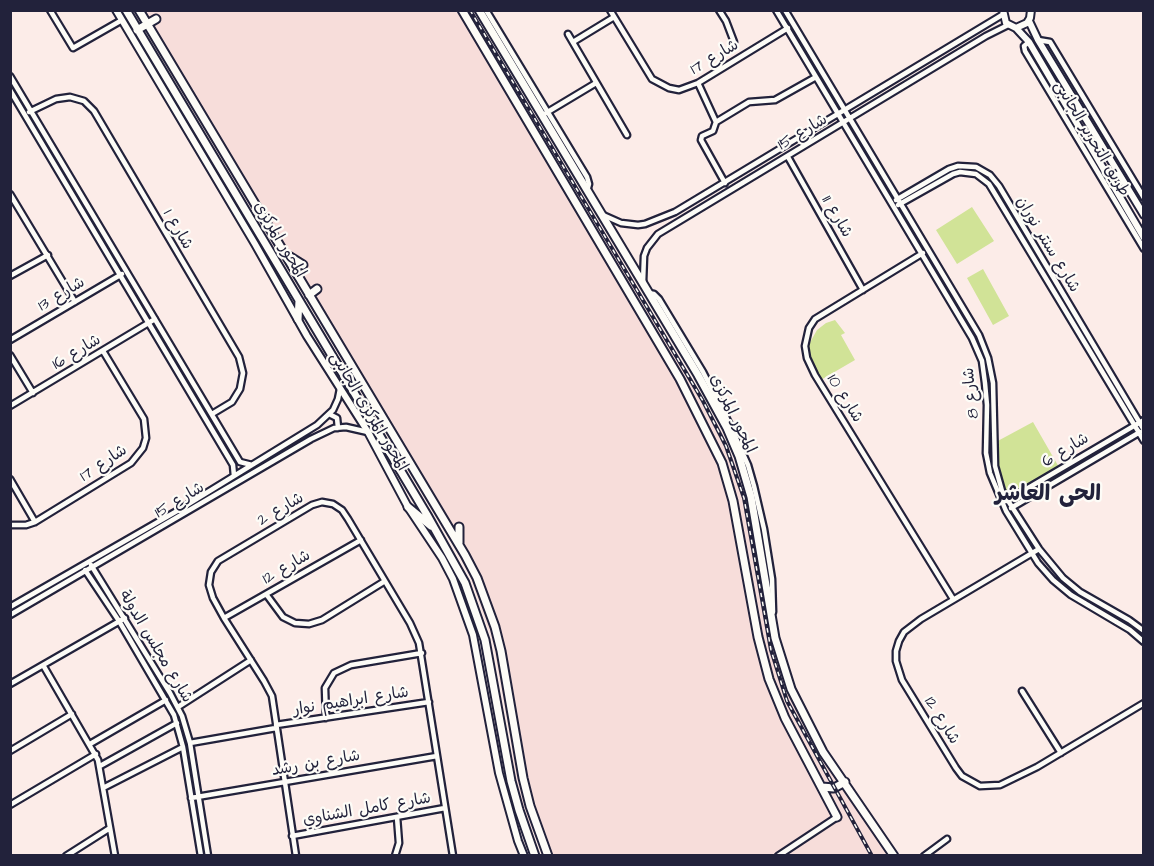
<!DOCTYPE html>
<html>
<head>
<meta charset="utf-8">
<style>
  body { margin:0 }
  #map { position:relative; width:1154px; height:866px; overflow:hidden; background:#fcece8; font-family:"Architects Daughter",sans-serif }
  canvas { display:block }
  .frame { position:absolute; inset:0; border:12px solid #22223b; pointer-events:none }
</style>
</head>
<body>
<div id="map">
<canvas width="1154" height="866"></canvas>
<div class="frame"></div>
</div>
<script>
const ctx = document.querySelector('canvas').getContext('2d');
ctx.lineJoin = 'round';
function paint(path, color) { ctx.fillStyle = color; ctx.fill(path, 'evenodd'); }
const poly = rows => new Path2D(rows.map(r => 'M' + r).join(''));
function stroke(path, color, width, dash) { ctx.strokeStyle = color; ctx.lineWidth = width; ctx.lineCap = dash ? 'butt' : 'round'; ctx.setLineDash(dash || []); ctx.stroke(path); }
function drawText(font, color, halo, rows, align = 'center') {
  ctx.font = font + ' "Architects Daughter","Playpen Sans Arabic",sans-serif'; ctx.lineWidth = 4.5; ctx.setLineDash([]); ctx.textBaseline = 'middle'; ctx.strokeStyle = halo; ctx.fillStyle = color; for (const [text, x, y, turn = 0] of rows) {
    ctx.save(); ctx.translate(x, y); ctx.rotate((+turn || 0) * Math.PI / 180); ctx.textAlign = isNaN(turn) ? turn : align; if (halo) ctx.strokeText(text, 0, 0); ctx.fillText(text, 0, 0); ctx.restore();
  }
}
paint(poly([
  [133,11,471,11,617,252,723,434,739,473,754,547,766,618,779,653,797,697,888,855,543,855,520,802,514,773,512,748,493,643,470,577,455,548]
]), '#f7ddda');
paint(poly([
  [972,207,994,241,957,264,936,230],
  [983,269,1009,316,993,325,967,278],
  [835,320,845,333,841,335,855,360,819,381,809,358,808,346,817,330,826,323],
  [1033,422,1060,469,1009,499,999,484,994,443]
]), '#d1e397');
const minor = poly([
  [50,10,73,48,122,20],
  [486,10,587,177,589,184,587,191],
  [610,10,652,79,669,88,679,90,698,83,788,28],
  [719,10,726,21,734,42],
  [776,10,972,338,982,361,985,383,987,405,986,453,990,473,1006,511,1038,563,1053,580,1071,595,1130,630,1144,642],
  [785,10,979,335,988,358,993,383,995,466,1002,491,1012,507,1039,549,1063,578,1080,592,1129,620,1144,631],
  [568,34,627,135],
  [1038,40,1050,42,1144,198],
  [573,42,614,17],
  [1029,42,1024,46,1025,51,1144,249],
  [10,76,240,462,252,465],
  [698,83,716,122,713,131,702,136,701,140,725,183],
  [10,90,233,465,234,476],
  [29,112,56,99,70,97,84,101,94,111,239,357,243,373,240,389,232,402,212,414],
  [546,113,596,83],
  [716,122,749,102,775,100,816,77],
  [788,157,863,290],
  [10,194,75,302],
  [896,200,949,169,958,166,976,167,990,175,999,186,1144,430],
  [898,205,953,174,960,172,976,174,989,184,1144,441],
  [603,215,621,223,638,225,645,224,675,212,1002,15],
  [923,253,815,319,809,328,805,346,807,358,815,375,953,599],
  [10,276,48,255],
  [643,283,644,256,647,248,658,234,986,36,1008,25],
  [648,293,654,294,659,299,703,372,729,423,748,465,754,486,764,529,772,579,773,612],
  [10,340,122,274],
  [10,355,33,393],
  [10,406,155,319],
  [329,414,337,418,338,428],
  [10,479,35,522],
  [1006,501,1144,420],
  [1011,508,1140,432],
  [10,525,26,525,35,522,131,463,143,448,146,438,144,419,103,351],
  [1039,549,921,619,904,632,899,641,896,651,896,661,902,680,956,768,962,776,980,786,1000,785,1037,767,1144,703],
  [91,565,170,693,182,716,190,743,208,856],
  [85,570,119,621,174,715,183,747,201,856],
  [266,594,283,617,295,623,309,624,322,620,385,581],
  [10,607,177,511,317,425,333,410,338,399,340,389],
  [10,615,311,439,334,428,346,427,368,432],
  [224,618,361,540],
  [43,665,98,760,115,856],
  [10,684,125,618],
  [1022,691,1061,753],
  [178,707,251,660],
  [326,718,325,688,334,673,351,665,422,653],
  [276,725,429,702],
  [190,743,276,728],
  [90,744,166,700],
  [10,751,72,714],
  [100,766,177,723],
  [103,788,183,747],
  [191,798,437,756],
  [10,805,96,754],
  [292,836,445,808],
  [66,856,110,828],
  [296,856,272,696,264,681,224,618,213,598,209,585,211,572,218,561,312,505,322,502,333,504,342,510,348,519,410,623,419,643,453,856],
  [395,856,399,843,397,817],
  [778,856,837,817],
  [924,856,947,839]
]);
const tertiary = poly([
  [116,10,255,244,307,336,368,432,408,507,442,558,453,579,473,635,499,773,518,841,524,856],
  [1003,10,1006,23,1016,28,1027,23,1030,18,1031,10],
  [1029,21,1038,40,1144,215],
  [1016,28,1029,42,1144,238]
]);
const secondary = poly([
  [126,10,427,515,465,583,485,640,511,781,519,810,535,856],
  [139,10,465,555,477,578,495,627,501,651,523,778,530,806,548,856],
  [462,10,680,379,722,463,733,501,758,637,769,679,785,718,837,817],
  [479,10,698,375,727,428,739,456,751,497,775,638,791,689,823,752,894,856],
  [137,30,156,19],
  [287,255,303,265],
  [309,295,317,289],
  [298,319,299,301],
  [408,507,431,526],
  [459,527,459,543],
  [822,787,834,788,845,782]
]);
stroke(minor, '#22223b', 9);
stroke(tertiary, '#22223b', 10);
stroke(secondary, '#22223b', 11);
stroke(minor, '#fdfcf7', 4.5);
stroke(tertiary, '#fdfcf7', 6);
stroke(secondary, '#fdfcf7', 7);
const rail = poly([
  [470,10,703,401,726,446,744,498,771,650,787,701,872,856]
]);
stroke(rail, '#22223b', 4);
stroke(rail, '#fdfcf7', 1.5, [4.5]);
drawText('16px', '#22223b', '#fdfcf7', [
  ["شارع 17",715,58,-31],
  ["شارع 15",803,133,-31],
  ["طريق التحرير الجانبى",1091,139,59],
  ["شارع 11",836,217,60],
  ["شارع 1",177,230,60],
  ["المحور المركزى",279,240,59],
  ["شارع سنتر نوران",1047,245,59],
  ["شارع 13",62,295,-31],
  ["شارع 16",77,353,-31],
  ["شارع 8",972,393,-96],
  ["شارع 10",844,399,58],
  ["المحور المركزى الجانبى",368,412,59],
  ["المحور المركزى",732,414,64],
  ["شارع 6",1066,451,-31],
  ["شارع 17",104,464,-34],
  ["شارع 15",180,501,-31],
  ["شارع 2",281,510,-30],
  ["شارع 12",287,568,-30],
  ["شارع مجلس الدولة",155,647,59],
  ["شارع ابراهيم نوار",351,702,-9],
  ["شارع 12",941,721,58],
  ["شارع بن رشد",316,764,-10],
  ["شارع كامل الشناوي",367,810,-10]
]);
drawText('bold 22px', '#22223b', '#fdfcf7', [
  ["الحى العاشر",1048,495]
]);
</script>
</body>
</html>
